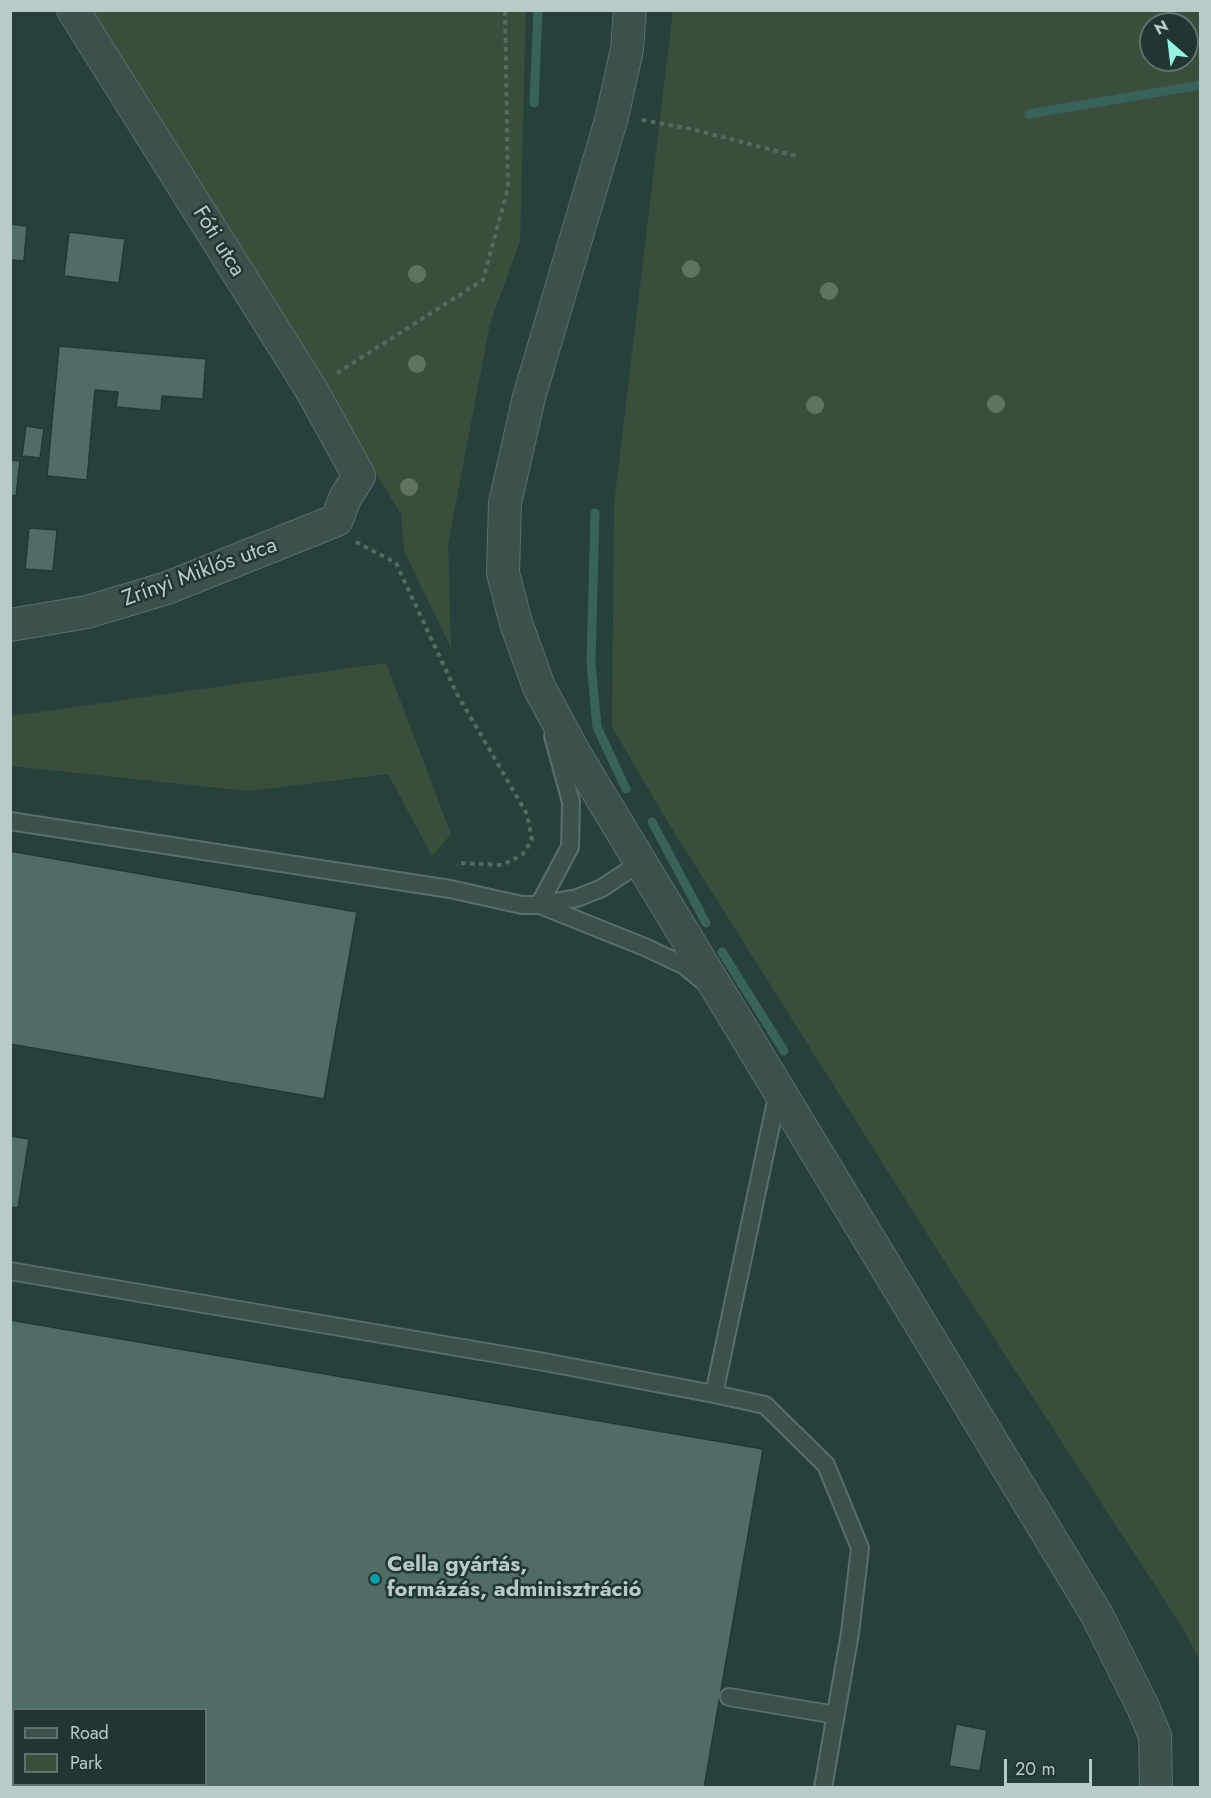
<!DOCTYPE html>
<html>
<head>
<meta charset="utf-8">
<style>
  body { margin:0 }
  #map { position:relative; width:1211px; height:1798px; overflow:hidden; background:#28403b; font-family:Jost,sans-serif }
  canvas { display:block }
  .frame { position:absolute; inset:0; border:12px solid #b9cbc8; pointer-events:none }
  .legend { position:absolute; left:12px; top:1708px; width:195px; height:78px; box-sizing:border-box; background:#213632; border:2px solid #5e726e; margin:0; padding:8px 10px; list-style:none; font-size:18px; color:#b9cbc8 }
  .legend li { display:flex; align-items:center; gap:12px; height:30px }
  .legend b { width:30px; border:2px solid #5e726e }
  .north { position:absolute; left:1139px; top:12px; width:60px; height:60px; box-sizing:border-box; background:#213632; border:2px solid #5e726e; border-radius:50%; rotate:332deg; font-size:16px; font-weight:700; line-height:24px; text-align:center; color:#b9cbc8 }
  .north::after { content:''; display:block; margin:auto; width:21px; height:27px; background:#96f3e3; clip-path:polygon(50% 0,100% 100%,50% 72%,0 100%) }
  .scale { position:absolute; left:1004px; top:1759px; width:88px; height:27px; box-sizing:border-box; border:3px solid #b9cbc8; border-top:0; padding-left:8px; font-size:18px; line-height:21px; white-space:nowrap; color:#b9cbc8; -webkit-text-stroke:4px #213632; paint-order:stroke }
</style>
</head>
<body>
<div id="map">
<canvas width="1211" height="1798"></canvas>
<div class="frame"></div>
<ul class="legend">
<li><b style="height:8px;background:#3c504c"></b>Road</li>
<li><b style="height:16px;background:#394f3c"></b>Park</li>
</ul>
<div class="north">N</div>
<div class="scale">20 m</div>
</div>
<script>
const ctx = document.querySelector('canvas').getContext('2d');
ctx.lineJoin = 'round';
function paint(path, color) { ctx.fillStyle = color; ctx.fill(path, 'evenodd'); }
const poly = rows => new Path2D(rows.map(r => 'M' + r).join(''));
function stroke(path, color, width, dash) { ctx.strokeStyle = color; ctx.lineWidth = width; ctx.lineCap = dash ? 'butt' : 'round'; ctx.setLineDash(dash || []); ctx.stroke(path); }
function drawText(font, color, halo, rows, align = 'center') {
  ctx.font = font + ' Jost,sans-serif'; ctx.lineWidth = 5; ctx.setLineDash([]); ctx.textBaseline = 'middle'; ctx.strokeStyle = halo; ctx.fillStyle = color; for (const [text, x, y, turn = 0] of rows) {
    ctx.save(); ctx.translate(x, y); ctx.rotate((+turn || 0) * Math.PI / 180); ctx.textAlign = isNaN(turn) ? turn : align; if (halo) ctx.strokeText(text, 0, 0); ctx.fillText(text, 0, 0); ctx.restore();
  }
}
paint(poly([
  [673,10,1200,11,1200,1661,1184,1630,948,1267,669,824,612,727,614,504],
  [1151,24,1187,24,1187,60,1151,60],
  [91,11,526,11,520,241,490,324,448,544,451,648,404,551,401,514],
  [386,663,451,834,432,856,388,774,248,791,11,766,11,716]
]), '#394f3c');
stroke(poly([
  [534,103,538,10],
  [1029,114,1200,85],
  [595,513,591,663,597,727,626,789],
  [652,822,706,923],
  [722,952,784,1051]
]), '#39625a', 9);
const building = poly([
  [10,224,27,226,24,261,10,260,10,224],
  [69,232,125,239,119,283,64,276,69,232],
  [59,346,206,359,203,399,162,396,161,411,116,407,118,392,95,390,87,480,47,476,59,346],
  [26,426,44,429,40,458,22,456,26,426],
  [10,460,20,461,16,496,10,495,10,460],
  [29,528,57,530,53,571,25,569,29,528],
  [10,851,357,912,324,1099,10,1044,10,851],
  [10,1136,29,1139,18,1208,10,1207,10,1136],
  [10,1320,763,1449,704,1788,10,1788,10,1320],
  [14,1710,206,1710,206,1784,14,1784,14,1710],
  [956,1724,987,1730,980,1771,949,1766,956,1724]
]);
paint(building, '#516b66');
stroke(building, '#233834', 1.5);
const lane = poly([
  [10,821,450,889,522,905,539,905,577,898,602,888,641,862],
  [539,905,570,847,571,802,553,736],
  [540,905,647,948,685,966,703,981],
  [10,1271,539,1361,714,1394,765,1405,826,1465,860,1548,850,1633,823,1788],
  [714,1394,778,1092],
  [729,1697,836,1715]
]);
const street = poly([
  [630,10,627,49,612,117,529,397,505,503,503,573,516,623,539,687,575,754,1097,1615,1143,1707,1155,1736,1156,1788],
  [10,625,87,612,167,588,337,520,345,498,359,476,311,389,73,10]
]);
stroke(lane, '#5a6e6b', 20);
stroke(street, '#5a6e6b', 34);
stroke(poly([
  [642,120,691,129,796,156],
  [337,373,483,280,508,188,505,10],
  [356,542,396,563,457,694,527,814,532,840,522,855,502,865,461,863,457,866]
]), '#566b5e', 4, [4.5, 4.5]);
stroke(lane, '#3c504c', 16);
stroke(street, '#3c504c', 32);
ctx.fillStyle = '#60745d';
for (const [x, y] of [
  [691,269],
  [417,274],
  [829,291],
  [417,364],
  [996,404],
  [815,405],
  [409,487]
]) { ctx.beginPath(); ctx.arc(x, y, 9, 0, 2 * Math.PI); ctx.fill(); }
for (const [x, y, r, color] of [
  [375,1579,6,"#0f9aa8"]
]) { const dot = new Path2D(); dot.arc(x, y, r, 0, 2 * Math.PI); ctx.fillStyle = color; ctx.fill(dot); stroke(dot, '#213632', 2); }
drawText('22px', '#b9cbc8', '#213632', [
  ["Fóti utca",218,242,58],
  ["Zrínyi Miklós utca",200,573,-20]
]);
drawText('bold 22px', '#b9cbc8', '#213632', [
  ["Cella gyártás,",387,1566],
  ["formázás, adminisztráció",387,1591]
], 'left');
</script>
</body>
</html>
